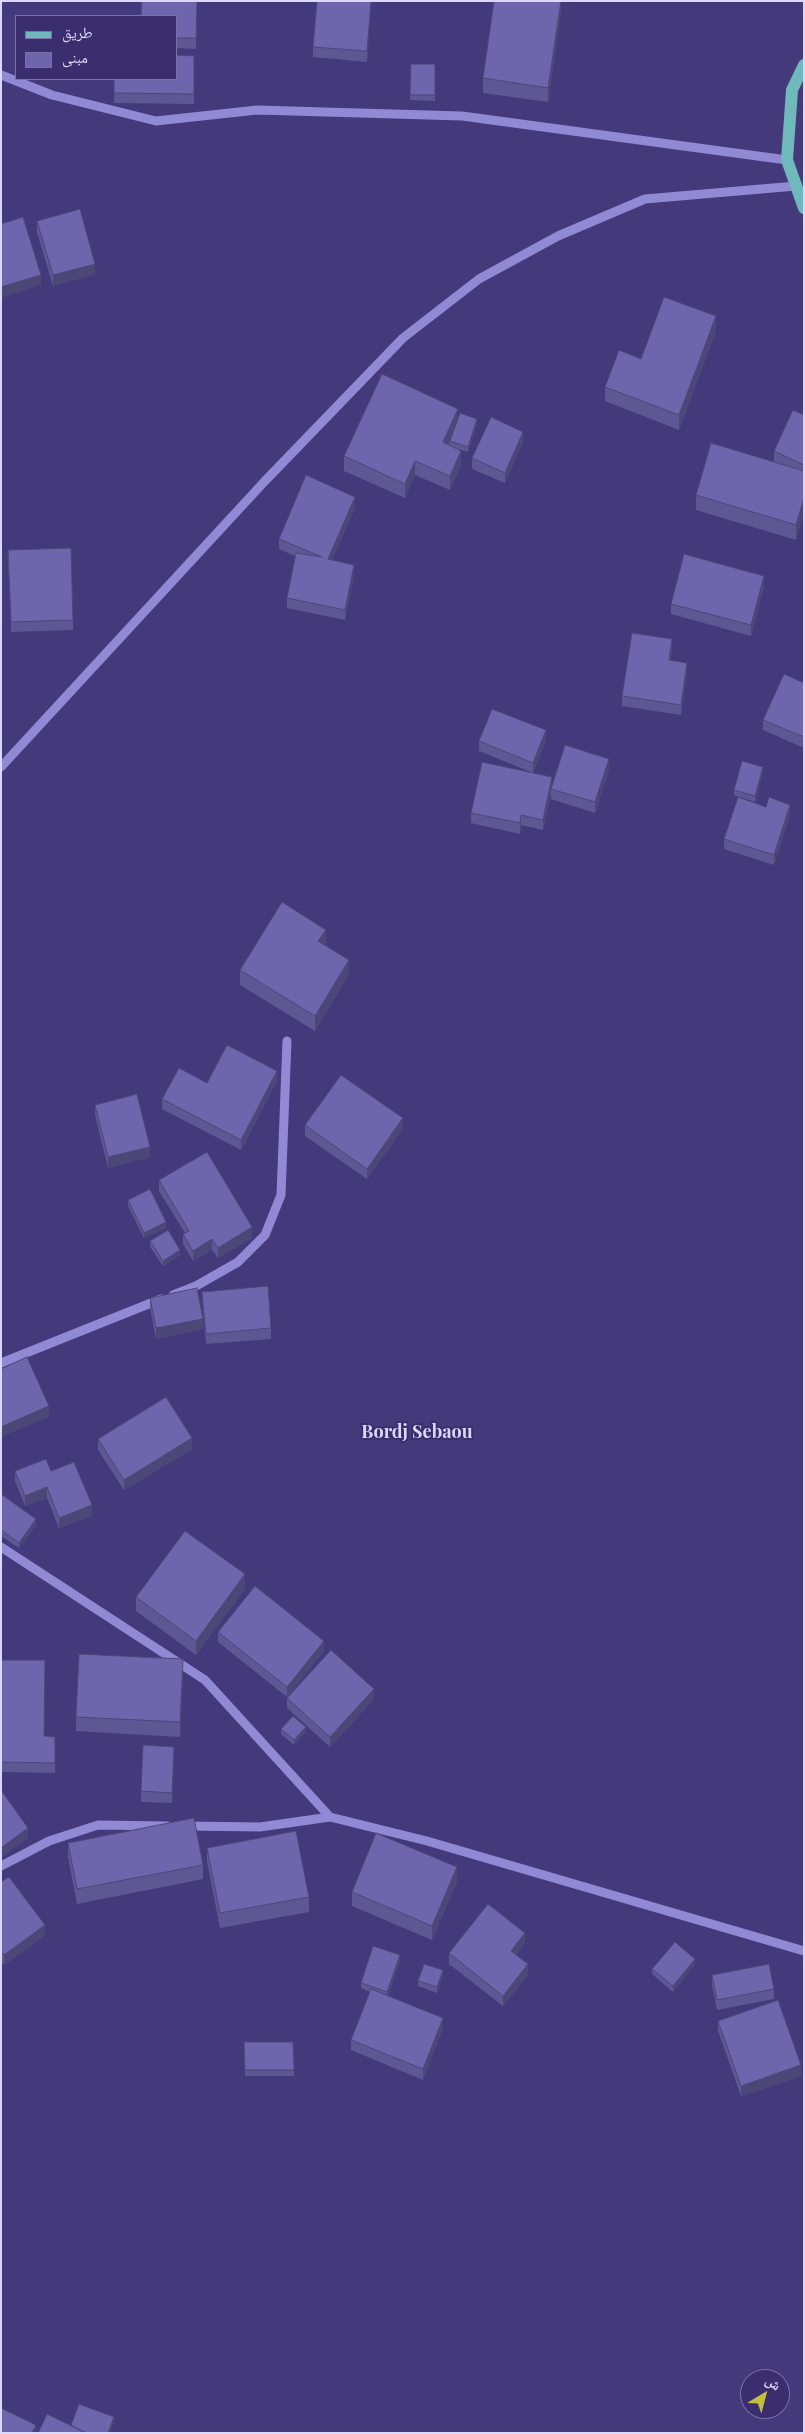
<!DOCTYPE html>
<html>
<head>
<meta charset="utf-8">
<style>
  body { margin:0 }
  #map { position:relative; width:805px; height:2434px; overflow:hidden; background:#44397b; font-family:"Playfair Display","Noto Naskh Arabic",serif }
  canvas { display:block }
  .frame { position:absolute; inset:0; border:2px solid #dbd9f9; pointer-events:none }
  .legend { position:absolute; left:15px; top:15px; width:162px; height:65px; box-sizing:border-box; background:#3a2e6f; border:1px solid #7a72a6; margin:0; padding:6px 9px; list-style:none; font-size:15px; color:#dbd9f9 }
  .legend li { display:flex; align-items:center; gap:10px; height:25px }
  .legend b { width:25px; border:1px solid #7a72a6 }
  .north { position:absolute; left:740px; top:2369px; width:50px; height:50px; box-sizing:border-box; background:#3a2e6f; border:1px solid #7a72a6; border-radius:50%; rotate:37deg; font-size:14px; font-weight:700; line-height:20px; text-align:center; color:#dbd9f9 }
  .north::after { content:''; display:block; margin:auto; width:18px; height:22px; background:#c1be40; clip-path:polygon(50% 0,100% 100%,50% 72%,0 100%) }
</style>
</head>
<body>
<div id="map">
<canvas width="805" height="2434"></canvas>
<div class="frame"></div>
<ul class="legend">
<li><b style="height:6px;background:#6fb8bc"></b>طريق</li>
<li><b style="height:14px;background:#6e65ac"></b>مبنى</li>
</ul>
<div class="north">ش</div>
</div>
<script>
const ctx = document.querySelector('canvas').getContext('2d');
ctx.lineJoin = 'round';
const poly = rows => new Path2D(rows.map(r => 'M' + r).join(''));
function stroke(path, color, width, dash) { ctx.strokeStyle = color; ctx.lineWidth = width; ctx.lineCap = dash ? 'butt' : 'round'; ctx.setLineDash(dash || []); ctx.stroke(path); }
function paint(path, color) { ctx.fillStyle = color; ctx.fill(path, 'evenodd'); }
function drawText(font, color, halo, rows, align = 'center') {
  ctx.font = font + ' "Playfair Display",serif'; ctx.lineWidth = 4; ctx.setLineDash([]); ctx.textBaseline = 'middle'; ctx.strokeStyle = halo; ctx.fillStyle = color; for (const [text, x, y, turn = 0] of rows) {
    ctx.save(); ctx.translate(x, y); ctx.rotate((+turn || 0) * Math.PI / 180); ctx.textAlign = isNaN(turn) ? turn : align; if (halo) ctx.strokeText(text, 0, 0); ctx.fillText(text, 0, 0); ctx.restore();
  }
}
stroke(poly([
  [1,75,52,95,156,121,257,110,462,116,787,160],
  [1,767,264,482,403,338,479,279,558,236,645,199,796,186],
  [173,1295,196,1286,238,1262,265,1235,281,1195,287,1041],
  [1,1363,161,1299],
  [1,1547,205,1680,330,1817],
  [185,1826,260,1827,330,1817,427,1841,804,1951],
  [1,1866,49,1841,98,1825,167,1826]
]), '#9189d3', 9);
stroke(poly([
  [804,65,792,90,787,160,804,208]
]), '#6fb8bc', 12);
paint(poly([
  [197,1,196,49,176,48,176,16],
  [371,1,367,62,313,57,313,47],
  [561,1,561,11,548,102,483,93,483,78],
  [194,56,194,104,114,103,114,79],
  [411,64,435,64,435,101,410,100],
  [37,221,95,274,53,286,37,232],
  [716,331,679,430,605,401,605,387,641,359],
  [804,415,804,512,796,540,696,510,696,495,774,461,774,451],
  [458,418,477,424,468,452,458,449,461,465,450,490,415,475,405,498,344,471,344,456],
  [523,442,505,483,472,469,472,458],
  [355,507,332,560,354,575,345,620,287,608,287,598,295,556,279,549,279,539],
  [8,561,73,620,73,630,11,632],
  [764,587,751,636,671,614,671,604],
  [672,649,671,660,687,673,681,715,622,706,622,696],
  [804,683,804,748,763,730,763,720],
  [546,740,533,773,552,785,609,770,595,813,551,799,551,793,543,830,521,825,520,834,471,823,471,813,533,773,479,751,479,741],
  [763,772,755,802,734,795,734,790],
  [790,815,774,865,724,849,724,839],
  [326,944,325,945,349,974,315,1031,240,985,240,970],
  [277,1081,241,1150,162,1109,162,1099,207,1083],
  [95,1105,150,1157,108,1168,95,1115],
  [305,1125,403,1128,367,1179,305,1136],
  [159,1180,252,1238,218,1258,212,1250,193,1261,183,1244,183,1234,185,1233,159,1191],
  [128,1200,166,1228,144,1238,128,1206],
  [150,1241,180,1255,163,1266,150,1247],
  [202,1292,271,1328,271,1339,206,1344,202,1302],
  [150,1298,203,1329,156,1339,150,1308],
  [98,1439,192,1449,124,1490,98,1450],
  [15,1471,51,1471,92,1516,59,1528,47,1498,25,1506,15,1481],
  [1,1494,36,1525,19,1548,1,1536],
  [245,1589,196,1655,136,1611,136,1597],
  [218,1632,324,1651,287,1697,218,1642],
  [1,1660,44,1736,55,1737,55,1773,1,1772],
  [183,1673,180,1737,76,1731,76,1717],
  [287,1698,374,1699,330,1747,287,1708],
  [281,1729,306,1732,294,1745,281,1734],
  [174,1757,172,1803,141,1802,141,1791],
  [68,1843,203,1865,203,1879,77,1904,68,1857],
  [207,1848,309,1897,309,1912,220,1928,207,1862],
  [1,1882,45,1935,4,1965,1,1961],
  [457,1882,432,1940,352,1906,352,1892],
  [525,1943,516,1955,528,1975,503,2006,449,1964,449,1953],
  [400,1960,388,1996,443,2028,423,2080,351,2050,351,2040,370,1992,361,1988,361,1983],
  [695,1964,673,1992,652,1974,652,1969],
  [443,1975,437,1993,418,1986,418,1981],
  [712,1975,774,1989,774,1999,717,2010,712,1985],
  [718,2021,801,2076,741,2096,718,2031],
  [244,2042,293,2042,294,2076,245,2076]
]), '#5f5794');
paint(poly([
  [371,1,367,62,367,51],
  [561,1,561,11,548,102,548,88],
  [95,264,95,274,53,286,53,275],
  [41,275,41,285,1,298,1,287],
  [716,316,716,331,679,430,679,415],
  [458,409,458,423,443,457,443,442],
  [477,419,477,424,468,452,468,447],
  [523,432,523,442,505,483,505,473],
  [461,451,461,465,450,490,450,476],
  [415,461,415,475,405,498,405,484],
  [355,497,355,507,328,569,328,559],
  [804,498,804,512,796,540,796,525],
  [354,565,354,575,345,620,345,610],
  [764,576,764,587,751,636,751,625],
  [672,639,672,649,669,670,669,660],
  [687,663,687,673,681,715,681,705],
  [546,730,546,740,533,773,533,763],
  [609,759,609,770,595,813,595,802],
  [763,767,763,772,755,802,755,796],
  [552,777,552,787,551,789,551,793,543,830,543,820],
  [790,805,790,815,774,865,774,855],
  [521,815,521,825,520,834,520,823],
  [326,930,326,944,318,955,318,941],
  [349,960,349,974,315,1031,315,1016],
  [277,1071,277,1081,241,1150,241,1140],
  [403,1118,403,1128,367,1179,367,1169],
  [150,1147,150,1157,108,1168,108,1157],
  [166,1222,166,1228,144,1238,144,1233],
  [252,1227,252,1238,218,1258,218,1248],
  [212,1239,212,1250,193,1261,193,1251],
  [180,1250,180,1255,163,1266,163,1261],
  [203,1319,203,1329,156,1339,156,1328],
  [49,1406,49,1417,1,1437,1,1427],
  [192,1438,192,1449,124,1490,124,1480],
  [47,1487,47,1498,25,1506,25,1496],
  [92,1505,92,1516,59,1528,59,1518],
  [36,1519,36,1525,19,1548,19,1543],
  [245,1574,245,1589,196,1655,196,1641],
  [324,1641,324,1651,287,1697,287,1687],
  [183,1659,183,1673,180,1737,180,1722],
  [374,1689,374,1699,330,1747,330,1737],
  [306,1727,306,1732,294,1745,294,1740],
  [28,1828,28,1838,1,1858,1,1848],
  [457,1867,457,1882,432,1940,432,1926],
  [45,1925,45,1935,4,1965,4,1955],
  [525,1933,525,1943,511,1961,511,1951],
  [400,1955,400,1960,387,1998,387,1992],
  [695,1959,695,1964,673,1992,673,1986],
  [528,1964,528,1975,503,2006,503,1996],
  [443,1970,443,1975,437,1993,437,1987],
  [443,2018,443,2028,423,2080,423,2069],
  [801,2065,801,2076,741,2096,741,2086],
  [114,2417,114,2423,110,2433,108,2433],
  [36,2425,36,2433,32,2433]
]), '#4d4778');
const building = poly([
  [142,1,197,1,196,38,176,38,176,16,141,16,142,1],
  [317,1,371,1,367,51,313,47,317,1],
  [494,1,561,1,548,88,483,78,494,1],
  [176,55,194,56,194,94,114,93,114,79,176,79,176,55],
  [411,64,435,64,435,95,410,95,411,64],
  [80,209,95,264,53,275,37,221,80,209],
  [23,217,41,275,1,287,1,224,23,217],
  [664,297,716,316,679,415,605,387,619,350,641,359,664,297],
  [382,374,458,409,443,442,461,451,450,476,415,461,405,484,344,456,382,374],
  [793,410,804,415,804,465,774,451,793,410],
  [460,413,477,419,468,447,450,441,460,413],
  [491,417,523,432,505,473,472,458,491,417],
  [711,443,804,471,804,498,796,525,696,495,711,443],
  [306,475,355,497,328,559,354,565,345,610,287,598,296,553,322,557,279,539,306,475],
  [71,548,73,620,11,622,8,550,71,548],
  [684,554,764,576,751,625,671,604,684,554],
  [632,633,672,639,669,660,687,663,681,705,622,696,632,633],
  [784,674,804,683,804,737,763,720,784,674],
  [492,709,546,730,533,763,479,741,492,709],
  [565,745,609,759,595,802,551,789,565,745],
  [742,761,763,767,755,796,734,790,742,761],
  [482,762,552,777,543,820,521,815,520,823,471,813,482,762],
  [738,797,766,807,769,797,790,805,774,855,724,839,738,797],
  [282,902,326,930,318,941,349,960,315,1016,240,970,282,902],
  [227,1045,277,1071,241,1140,162,1099,179,1068,207,1083,227,1045],
  [341,1075,403,1118,367,1169,305,1125,341,1075],
  [137,1094,150,1147,108,1157,95,1105,137,1094],
  [207,1152,252,1227,218,1248,212,1239,193,1251,183,1234,189,1231,159,1180,207,1152],
  [150,1189,166,1222,144,1233,128,1200,150,1189],
  [168,1230,180,1250,163,1261,150,1241,168,1230],
  [268,1286,271,1328,206,1334,202,1292,268,1286],
  [197,1288,203,1319,156,1328,150,1298,197,1288],
  [27,1357,49,1406,1,1427,1,1369,27,1357],
  [166,1397,192,1438,124,1480,98,1439,166,1397],
  [46,1459,51,1471,74,1462,92,1505,59,1518,47,1487,25,1496,15,1471,46,1459],
  [1,1494,36,1519,19,1543,1,1530,1,1494],
  [185,1531,245,1574,196,1641,136,1597,185,1531],
  [255,1586,324,1641,287,1687,218,1632,255,1586],
  [331,1650,374,1689,330,1737,287,1698,331,1650],
  [79,1654,183,1659,180,1722,76,1717,79,1654],
  [1,1660,45,1660,44,1736,55,1737,55,1763,1,1762,1,1660],
  [293,1716,306,1727,294,1740,281,1729,293,1716],
  [143,1745,174,1747,172,1793,141,1791,143,1745],
  [1,1790,28,1828,1,1848,1,1790],
  [194,1818,203,1865,77,1889,68,1843,194,1818],
  [296,1831,309,1897,220,1913,207,1848,296,1831],
  [376,1833,457,1867,432,1926,352,1892,376,1833],
  [9,1877,45,1925,4,1955,1,1951,1,1882,9,1877],
  [488,1904,525,1933,511,1951,528,1964,503,1996,449,1953,488,1904],
  [675,1942,695,1959,673,1986,652,1969,675,1942],
  [373,1946,400,1955,387,1992,361,1983,373,1946],
  [424,1964,443,1970,437,1987,418,1981,424,1964],
  [769,1964,774,1989,717,2000,712,1975,769,1964],
  [371,1989,443,2018,423,2069,351,2040,371,1989],
  [778,2000,801,2065,741,2086,718,2021,778,2000],
  [244,2042,293,2042,294,2070,245,2070,244,2042],
  [79,2404,114,2417,108,2433,86,2433,71,2425,79,2404],
  [1,2408,36,2425,32,2433,1,2433,1,2408],
  [47,2414,86,2433,38,2433,47,2414]
]);
paint(building, '#6e65ac');
stroke(building, '#4d4778', 1);
drawText('bold 18px', '#dbd9f9', '#3a2e6f', [
  ["Bordj Sebaou",417,1432]
]);
</script>
</body>
</html>
